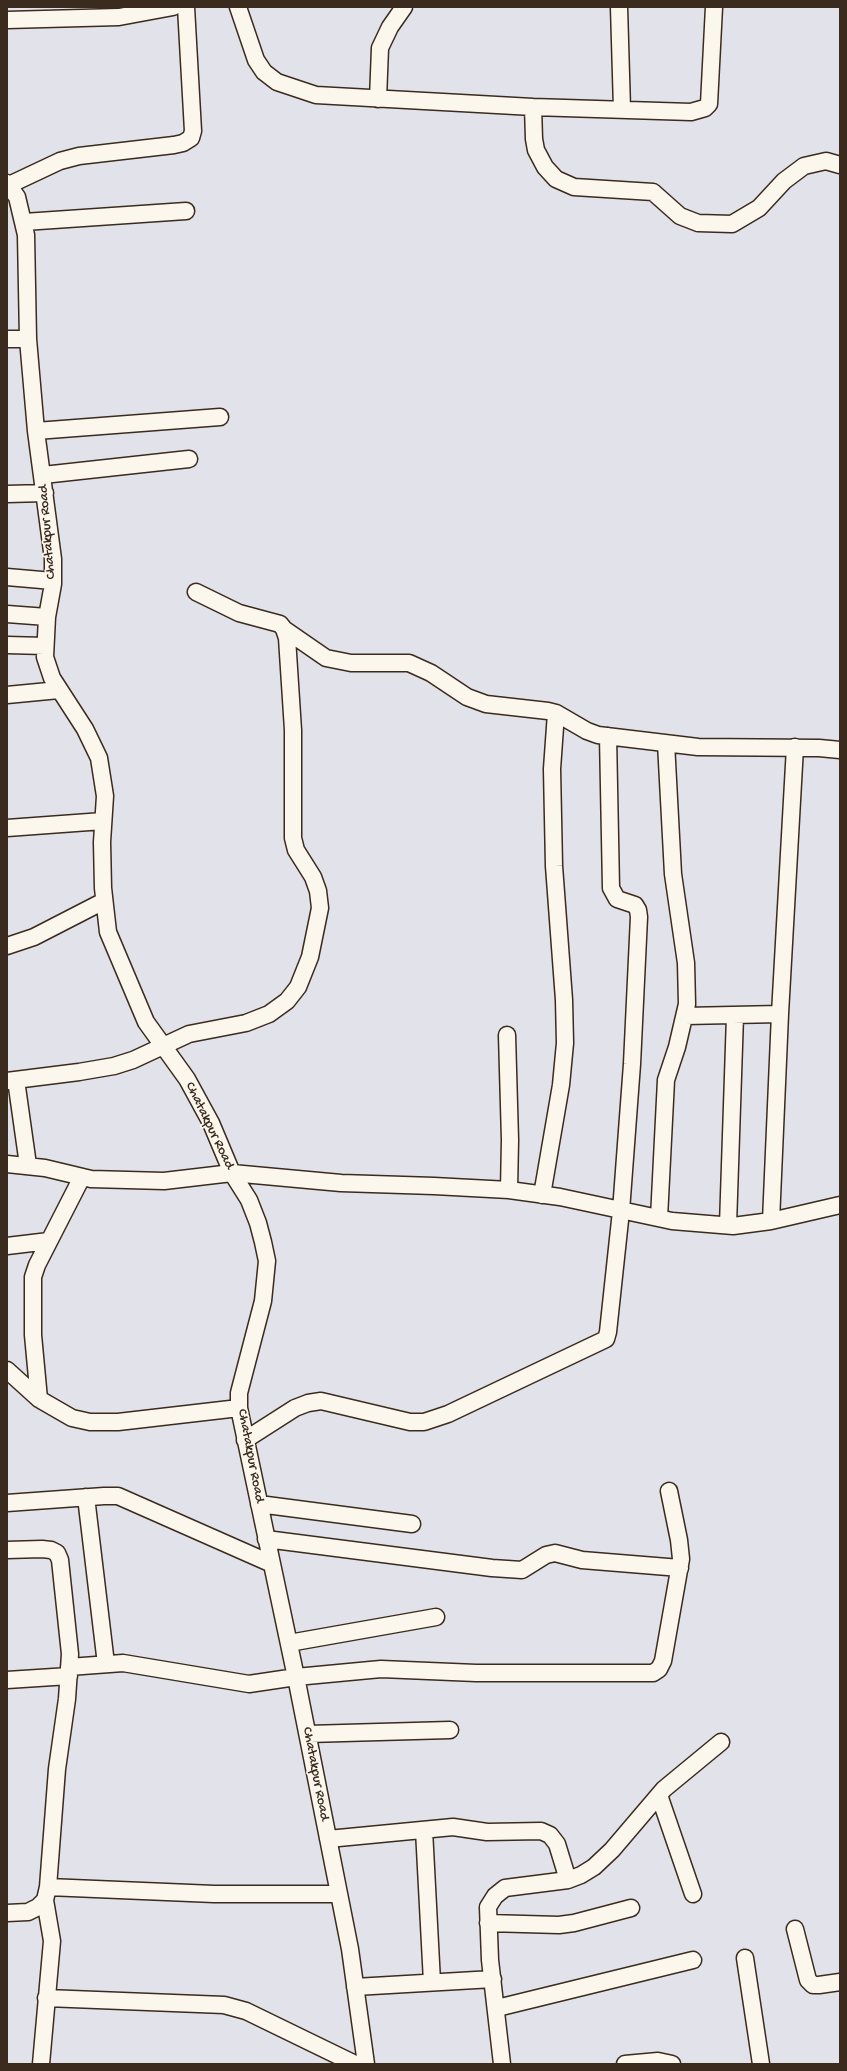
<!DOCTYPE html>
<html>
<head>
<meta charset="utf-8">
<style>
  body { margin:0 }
  #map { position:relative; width:847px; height:2071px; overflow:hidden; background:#e2e3ea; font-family:"Gochi Hand",sans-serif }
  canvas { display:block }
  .frame { position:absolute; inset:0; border:8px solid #3b2a1e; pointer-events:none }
</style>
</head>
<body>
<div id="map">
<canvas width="847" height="2071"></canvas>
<div class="frame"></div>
</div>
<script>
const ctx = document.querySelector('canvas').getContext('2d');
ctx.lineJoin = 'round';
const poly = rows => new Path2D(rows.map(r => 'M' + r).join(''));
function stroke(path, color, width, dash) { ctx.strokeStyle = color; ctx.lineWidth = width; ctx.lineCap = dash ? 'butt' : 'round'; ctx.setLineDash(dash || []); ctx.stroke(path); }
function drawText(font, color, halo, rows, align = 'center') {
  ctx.font = font + ' "Gochi Hand",sans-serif'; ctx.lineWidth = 3.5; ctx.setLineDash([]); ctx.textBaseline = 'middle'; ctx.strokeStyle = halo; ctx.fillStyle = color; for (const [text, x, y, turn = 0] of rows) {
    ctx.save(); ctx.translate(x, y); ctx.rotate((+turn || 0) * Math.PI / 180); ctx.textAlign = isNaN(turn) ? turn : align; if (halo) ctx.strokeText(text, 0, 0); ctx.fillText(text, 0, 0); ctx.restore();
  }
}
const minor = poly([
  [238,7,256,60,264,72,277,82,316,95,533,107,691,112,705,108,709,104,714,7],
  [619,7,622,109],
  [7,20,119,17,173,7],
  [378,99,380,48,390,27,404,7],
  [533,107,534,139,536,150,545,167,556,179,574,187,653,192,680,216,698,223,732,224,759,208,784,181,804,166,826,161,840,165],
  [7,183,17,197,26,235,28,339,36,431,53,559,53,584,47,617,45,657,52,678,85,729,99,758,105,796,102,842,103,888,108,932,146,1022,187,1079,211,1123,232,1173,249,1200,258,1223,263,1242,267,1261,263,1301,239,1393,239,1408,297,1682,350,1949,366,2064],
  [9,185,60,161,79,156,174,145,183,143,191,138,193,131,186,7],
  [24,222,186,211],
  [7,339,28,339],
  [36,431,220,417],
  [43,475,189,459],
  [7,494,45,493],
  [7,577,53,581],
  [7,614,47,617],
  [284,629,326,658,351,663,409,663,431,673,467,697,486,704,548,711,556,713,587,731,598,735,698,747,819,748,840,750],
  [7,645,45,646],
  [7,695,59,690],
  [7,828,103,821],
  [7,946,34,937,104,901],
  [685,1016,780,1014],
  [507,1035,510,1140,509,1190],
  [16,1080,28,1165],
  [7,1081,79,1072,114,1066,133,1060,189,1034,246,1023,269,1014,287,1001,298,987,310,957,320,908,318,891,313,877,296,850,293,838,293,730,287,638,284,629,280,624,239,613,196,592],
  [7,1164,45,1168,91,1179,164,1181,232,1173,341,1183,434,1186,509,1190,560,1197,672,1221,733,1226,771,1221,840,1205],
  [542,1195,561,1085,565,1043,564,1000,554,866,552,769,556,713],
  [659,1218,666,1080,677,1047,687,1004,686,963,673,874,666,743],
  [771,1221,780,1014,795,747],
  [728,1225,735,1016],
  [7,1246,49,1241],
  [7,1370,39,1399,72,1418,90,1422,118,1422,239,1408],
  [39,1399,33,1335,33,1277,37,1265,82,1177],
  [245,1440,295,1408,308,1403,321,1401,410,1422,424,1422,448,1414,606,1339,608,1332,621,1211,632,1064,639,917,638,910,635,905,617,899,611,888,608,736],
  [86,1497,106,1664],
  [7,1503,104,1496,118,1496,272,1564],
  [259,1504,412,1524],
  [266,1539,492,1568,522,1570,546,1555,555,1553,582,1560,680,1568],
  [7,1550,42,1549,51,1550,57,1553,60,1560,70,1654,67,1699,57,1769,48,1887,45,1900,38,1907,28,1912,7,1913],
  [289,1643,436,1617],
  [69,1667,123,1663,249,1684,296,1677,381,1669,476,1673,653,1673,659,1669,663,1661,681,1559,679,1540,669,1491],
  [7,1680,69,1676],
  [308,1734,450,1730],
  [659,1795,693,1894],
  [424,1830,432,1982],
  [328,1839,453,1827,487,1832,541,1831,550,1835,557,1844,568,1880],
  [48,1887,214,1894,339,1894],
  [488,1923,559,1925,574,1923,631,1908],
  [795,1929,808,1980,813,1985,819,1985,840,1982],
  [745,1958,761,2064],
  [355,1987,493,1979],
  [46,1998,224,2005,246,2011,355,2064],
  [497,2008,693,1960],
  [41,2064,52,1941,45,1900],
  [502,2064,490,1960,488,1907,495,1896,505,1888,568,1880,581,1875,594,1867,612,1850,664,1789,721,1742],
  [625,2064,658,2061,672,2064]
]);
stroke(minor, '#3b2a1e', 19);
stroke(minor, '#fbf7ec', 16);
drawText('14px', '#3b2a1e', '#fbf7ec', [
  ["Chatakpur Road",48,532,-95],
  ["Chatakpur Road",209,1126,64],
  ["Chatakpur Road",250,1456,79],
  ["Chatakpur Road",315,1774,79]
]);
</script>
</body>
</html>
